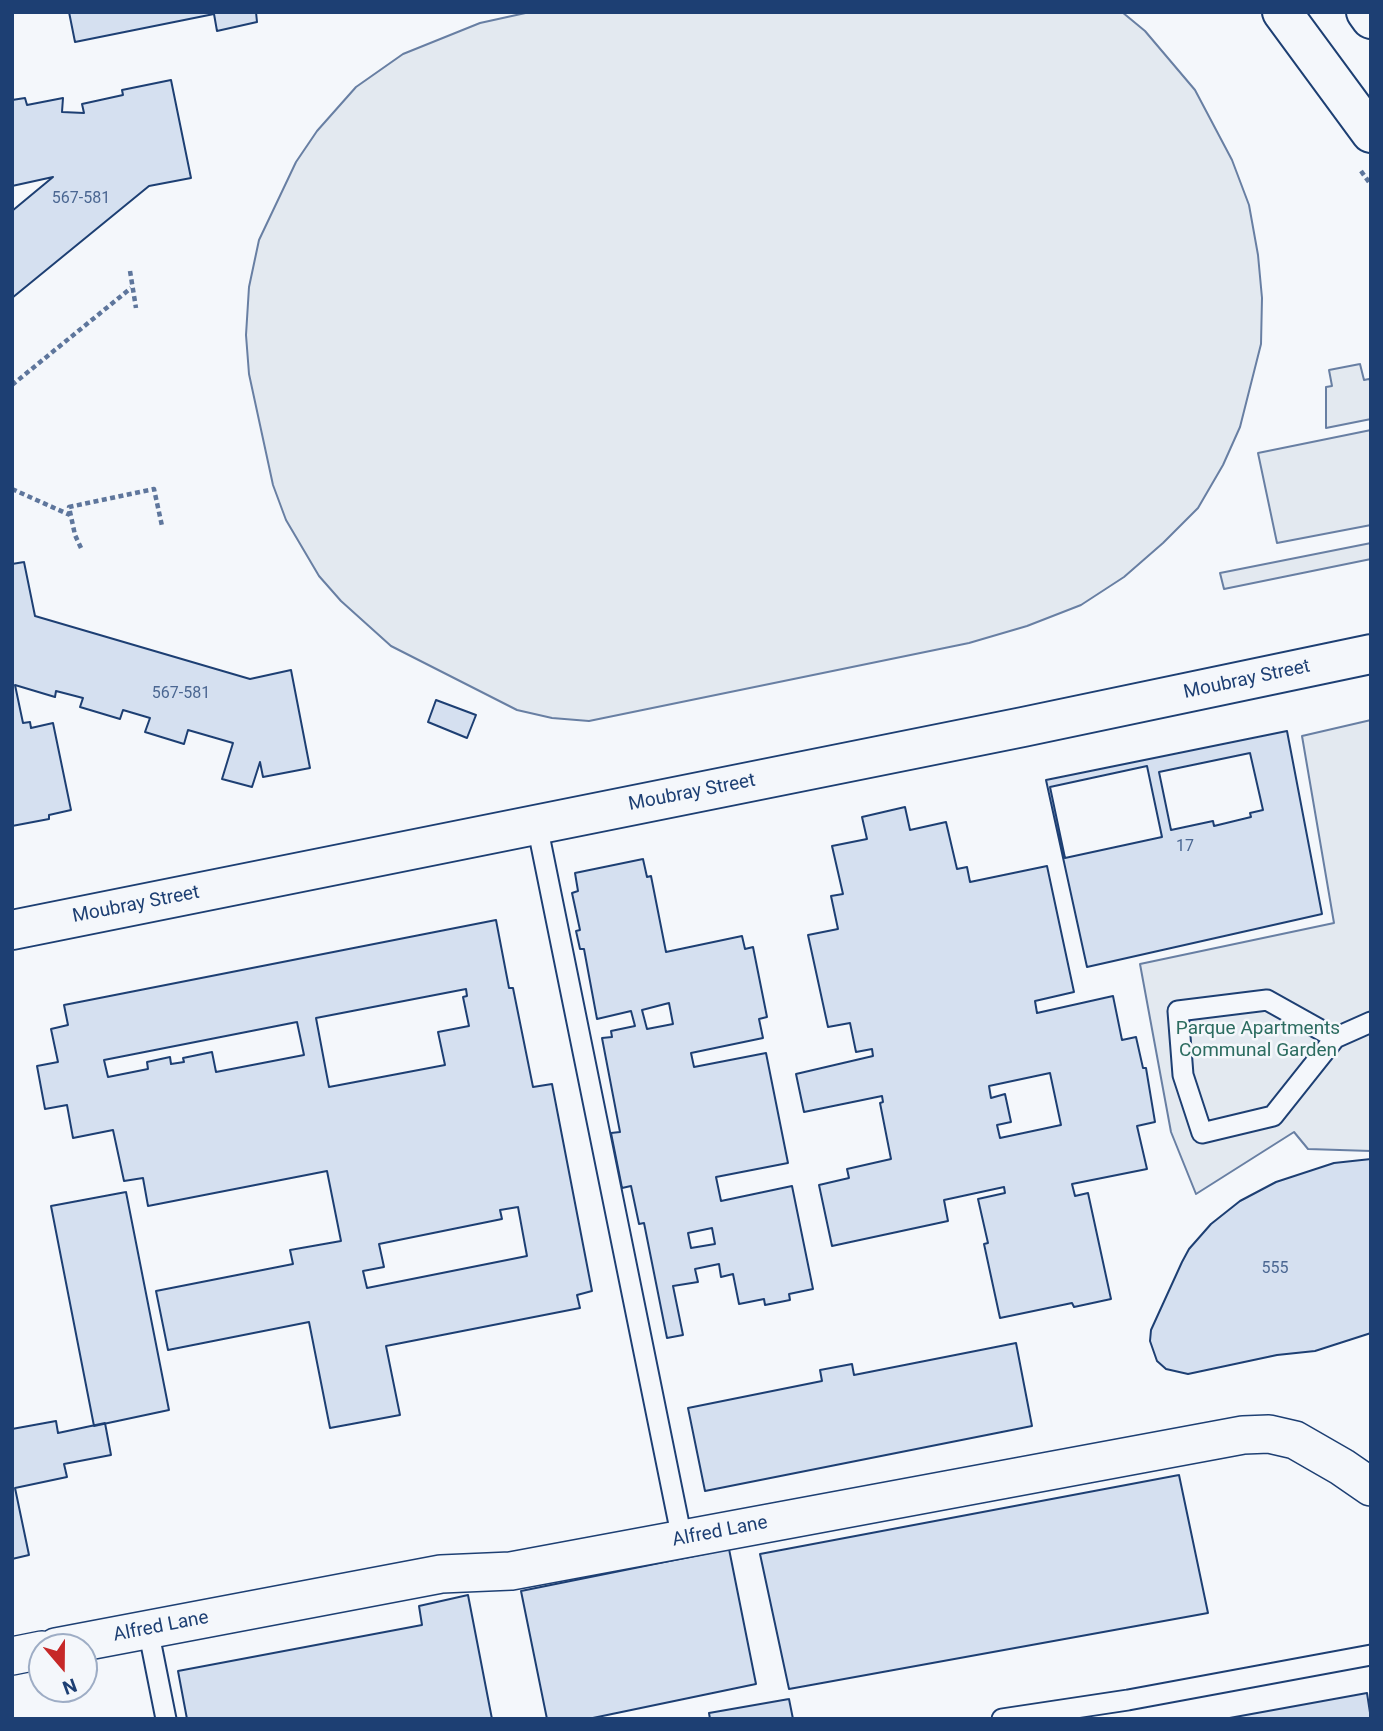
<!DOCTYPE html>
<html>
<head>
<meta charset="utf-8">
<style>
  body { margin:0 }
  #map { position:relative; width:1383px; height:1731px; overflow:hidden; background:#f4f7fb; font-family:Roboto,sans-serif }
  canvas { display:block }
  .frame { position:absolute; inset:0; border:14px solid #1d3f73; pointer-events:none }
  .north { position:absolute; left:28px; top:1633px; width:70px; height:70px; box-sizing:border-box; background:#f4f7fb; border:2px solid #9eadc5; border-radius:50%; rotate:160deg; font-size:19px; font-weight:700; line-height:28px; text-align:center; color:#1d3f73 }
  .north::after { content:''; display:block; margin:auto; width:24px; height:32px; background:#c62828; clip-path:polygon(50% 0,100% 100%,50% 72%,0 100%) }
</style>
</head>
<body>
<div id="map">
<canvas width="1383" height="1731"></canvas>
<div class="frame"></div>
<div class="north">N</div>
</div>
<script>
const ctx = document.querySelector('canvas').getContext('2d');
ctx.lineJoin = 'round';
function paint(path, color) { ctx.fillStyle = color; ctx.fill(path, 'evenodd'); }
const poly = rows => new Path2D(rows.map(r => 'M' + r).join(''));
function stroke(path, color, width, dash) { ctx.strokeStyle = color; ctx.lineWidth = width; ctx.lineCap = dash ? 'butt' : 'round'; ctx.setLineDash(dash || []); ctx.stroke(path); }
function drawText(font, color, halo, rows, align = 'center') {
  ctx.font = font + ' Roboto,sans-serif'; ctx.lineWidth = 5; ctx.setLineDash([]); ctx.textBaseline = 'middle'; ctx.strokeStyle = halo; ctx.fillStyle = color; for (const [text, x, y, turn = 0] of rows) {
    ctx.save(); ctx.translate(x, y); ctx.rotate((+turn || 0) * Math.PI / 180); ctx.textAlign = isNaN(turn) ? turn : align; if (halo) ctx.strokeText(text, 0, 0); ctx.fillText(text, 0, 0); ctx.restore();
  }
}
const green = poly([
  [530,12,1122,12,1145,31,1195,90,1232,160,1249,205,1258,255,1262,298,1261,344,1240,427,1223,465,1198,508,1163,543,1124,577,1081,605,1027,626,969,643,589,721,552,718,517,710,391,646,341,601,319,576,286,520,273,485,249,374,246,335,249,287,259,240,296,162,317,131,356,87,403,54,480,23,530,12],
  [1360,364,1364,380,1369,379,1371,382,1371,419,1326,428,1326,387,1332,386,1329,370,1360,364],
  [1371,430,1371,525,1277,543,1258,453,1371,430],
  [1371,543,1371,559,1224,589,1220,573,1371,543],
  [1371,720,1371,1151,1308,1149,1294,1132,1196,1194,1171,1132,1140,964,1334,923,1302,736,1371,720]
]);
paint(green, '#e3e9f0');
stroke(green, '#687fa3', 2);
const building = poly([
  [69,12,256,12,257,22,217,31,214,14,75,42,69,12],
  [171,80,191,178,149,186,12,298,12,211,53,177,12,186,12,100,25,98,27,105,63,98,62,112,84,113,82,104,123,95,122,90,171,80],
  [24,562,35,616,250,679,291,670,310,768,263,777,260,762,252,787,222,779,233,743,188,730,184,744,145,732,150,718,123,710,120,719,80,707,83,698,56,691,55,697,15,685,23,723,30,722,31,728,53,723,71,810,49,815,49,819,12,826,12,564,24,562],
  [436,700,476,715,467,738,428,722,436,700],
  [1287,731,1322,914,1087,967,1046,780,1287,731],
  [1250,753,1263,810,1250,813,1251,817,1214,826,1213,821,1171,830,1159,772,1250,753],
  [1147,766,1162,837,1065,858,1050,787,1147,766],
  [905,807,910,830,946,822,957,869,967,867,970,882,1047,866,1074,992,1035,1001,1037,1013,1113,996,1122,1040,1136,1037,1143,1068,1146,1068,1155,1122,1137,1126,1147,1169,1072,1184,1075,1196,1088,1193,1111,1299,1074,1307,1072,1303,1000,1318,984,1244,988,1243,978,1199,1005,1193,1004,1187,944,1200,948,1221,832,1246,819,1185,849,1178,847,1169,891,1159,880,1103,883,1102,882,1096,804,1112,796,1074,873,1056,872,1049,856,1052,850,1023,828,1027,808,935,838,929,831,896,843,894,832,846,867,839,862,817,905,807],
  [1050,1073,1061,1125,1000,1138,997,1125,1011,1122,1005,1094,991,1098,989,1086,1050,1073],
  [643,859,647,877,651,876,666,952,742,936,745,949,753,947,767,1017,759,1019,763,1038,691,1053,694,1067,766,1053,788,1163,716,1177,721,1201,792,1186,813,1289,789,1294,790,1300,765,1305,764,1299,739,1304,733,1274,721,1277,719,1264,695,1269,698,1282,673,1286,683,1335,667,1338,644,1223,639,1224,631,1186,622,1188,611,1133,620,1132,602,1038,612,1037,611,1031,635,1026,631,1011,597,1019,584,949,580,949,576,931,580,930,572,893,578,891,575,873,643,859],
  [669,1003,673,1024,647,1029,642,1010,669,1003],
  [712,1228,715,1244,691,1248,688,1233,712,1228],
  [496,920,509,988,513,988,533,1087,552,1084,592,1291,577,1295,580,1308,386,1346,400,1415,330,1428,309,1322,168,1350,156,1291,293,1264,290,1250,341,1241,327,1171,148,1206,143,1178,124,1181,113,1130,73,1138,67,1105,45,1109,37,1066,58,1062,51,1029,68,1025,64,1005,496,920],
  [466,989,467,996,463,997,469,1026,438,1032,445,1065,329,1087,316,1018,466,989],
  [297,1022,304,1055,216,1072,212,1052,183,1058,184,1062,171,1064,170,1057,147,1062,148,1069,108,1077,104,1060,297,1022],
  [518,1207,527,1256,367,1288,363,1271,384,1267,379,1244,502,1219,500,1210,518,1207],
  [1371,1159,1371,1333,1315,1351,1277,1355,1188,1374,1166,1369,1157,1361,1150,1341,1151,1330,1182,1262,1189,1249,1211,1224,1240,1201,1276,1182,1334,1163,1371,1159],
  [126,1192,169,1410,94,1426,51,1206,126,1192],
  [1016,1343,1032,1426,705,1491,688,1408,822,1381,820,1370,852,1364,854,1375,1016,1343],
  [56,1421,58,1433,105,1423,111,1455,64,1464,67,1477,15,1488,29,1555,12,1559,12,1429,56,1421],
  [1179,1475,1208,1613,789,1689,760,1554,1179,1475],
  [729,1549,756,1684,588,1719,547,1719,521,1591,729,1549],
  [468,1595,492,1719,187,1719,178,1671,422,1625,419,1606,468,1595],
  [1367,1693,1371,1719,1224,1719,1367,1693],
  [789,1699,793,1719,710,1719,709,1713,789,1699]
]);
paint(building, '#d5e0f0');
stroke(building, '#1d3f73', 2);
const service = poly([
  [537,825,682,1539],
  [1335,1038,1267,1000,1178,1011,1183,1075,1202,1133,1273,1116,1335,1038,1371,1022],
  [148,1629,166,1719],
  [1002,1719,1128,1700,1371,1655]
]);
const minor = poly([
  [56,1647,441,1574,511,1571,1243,1435,1269,1434,1295,1440,1342,1467,1371,1487],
  [12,1656,42,1650]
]);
const tertiary = poly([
  [12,930,1023,727,1371,654]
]);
const secondary = poly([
  [1282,12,1371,133]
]);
const primary = poly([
  [1366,12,1371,19]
]);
stroke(service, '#1d3f73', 23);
stroke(minor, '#1d3f73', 40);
stroke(tertiary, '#1d3f73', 42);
stroke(secondary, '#1d3f73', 42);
stroke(primary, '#1d3f73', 42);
stroke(poly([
  [1361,171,1371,185],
  [130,271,136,308],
  [12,385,131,288],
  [12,489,70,515],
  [81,548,75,535,69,507,154,489,162,526]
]), '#5e769c', 4.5, [5, 3.5]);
stroke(service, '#f4f7fb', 19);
stroke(minor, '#f4f7fb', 37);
stroke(tertiary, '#f4f7fb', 38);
stroke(secondary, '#f4f7fb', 38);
stroke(primary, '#f4f7fb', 38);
drawText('16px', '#4b6792', null, [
  ["567-581",81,199],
  ["567-581",181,694],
  ["17",1185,847],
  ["555",1275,1269]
]);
drawText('19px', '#1d3f73', '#f4f7fb', [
  ["Moubray Street",1247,680,-12],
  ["Moubray Street",692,793,-11],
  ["Moubray Street",136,905,-11],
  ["Alfred Lane",720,1532,-11],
  ["Alfred Lane",161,1627,-11]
]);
drawText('19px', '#2c6c60', '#f4f7fb', [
  ["Parque Apartments",1258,1029],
  ["Communal Garden",1258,1051]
]);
</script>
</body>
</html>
